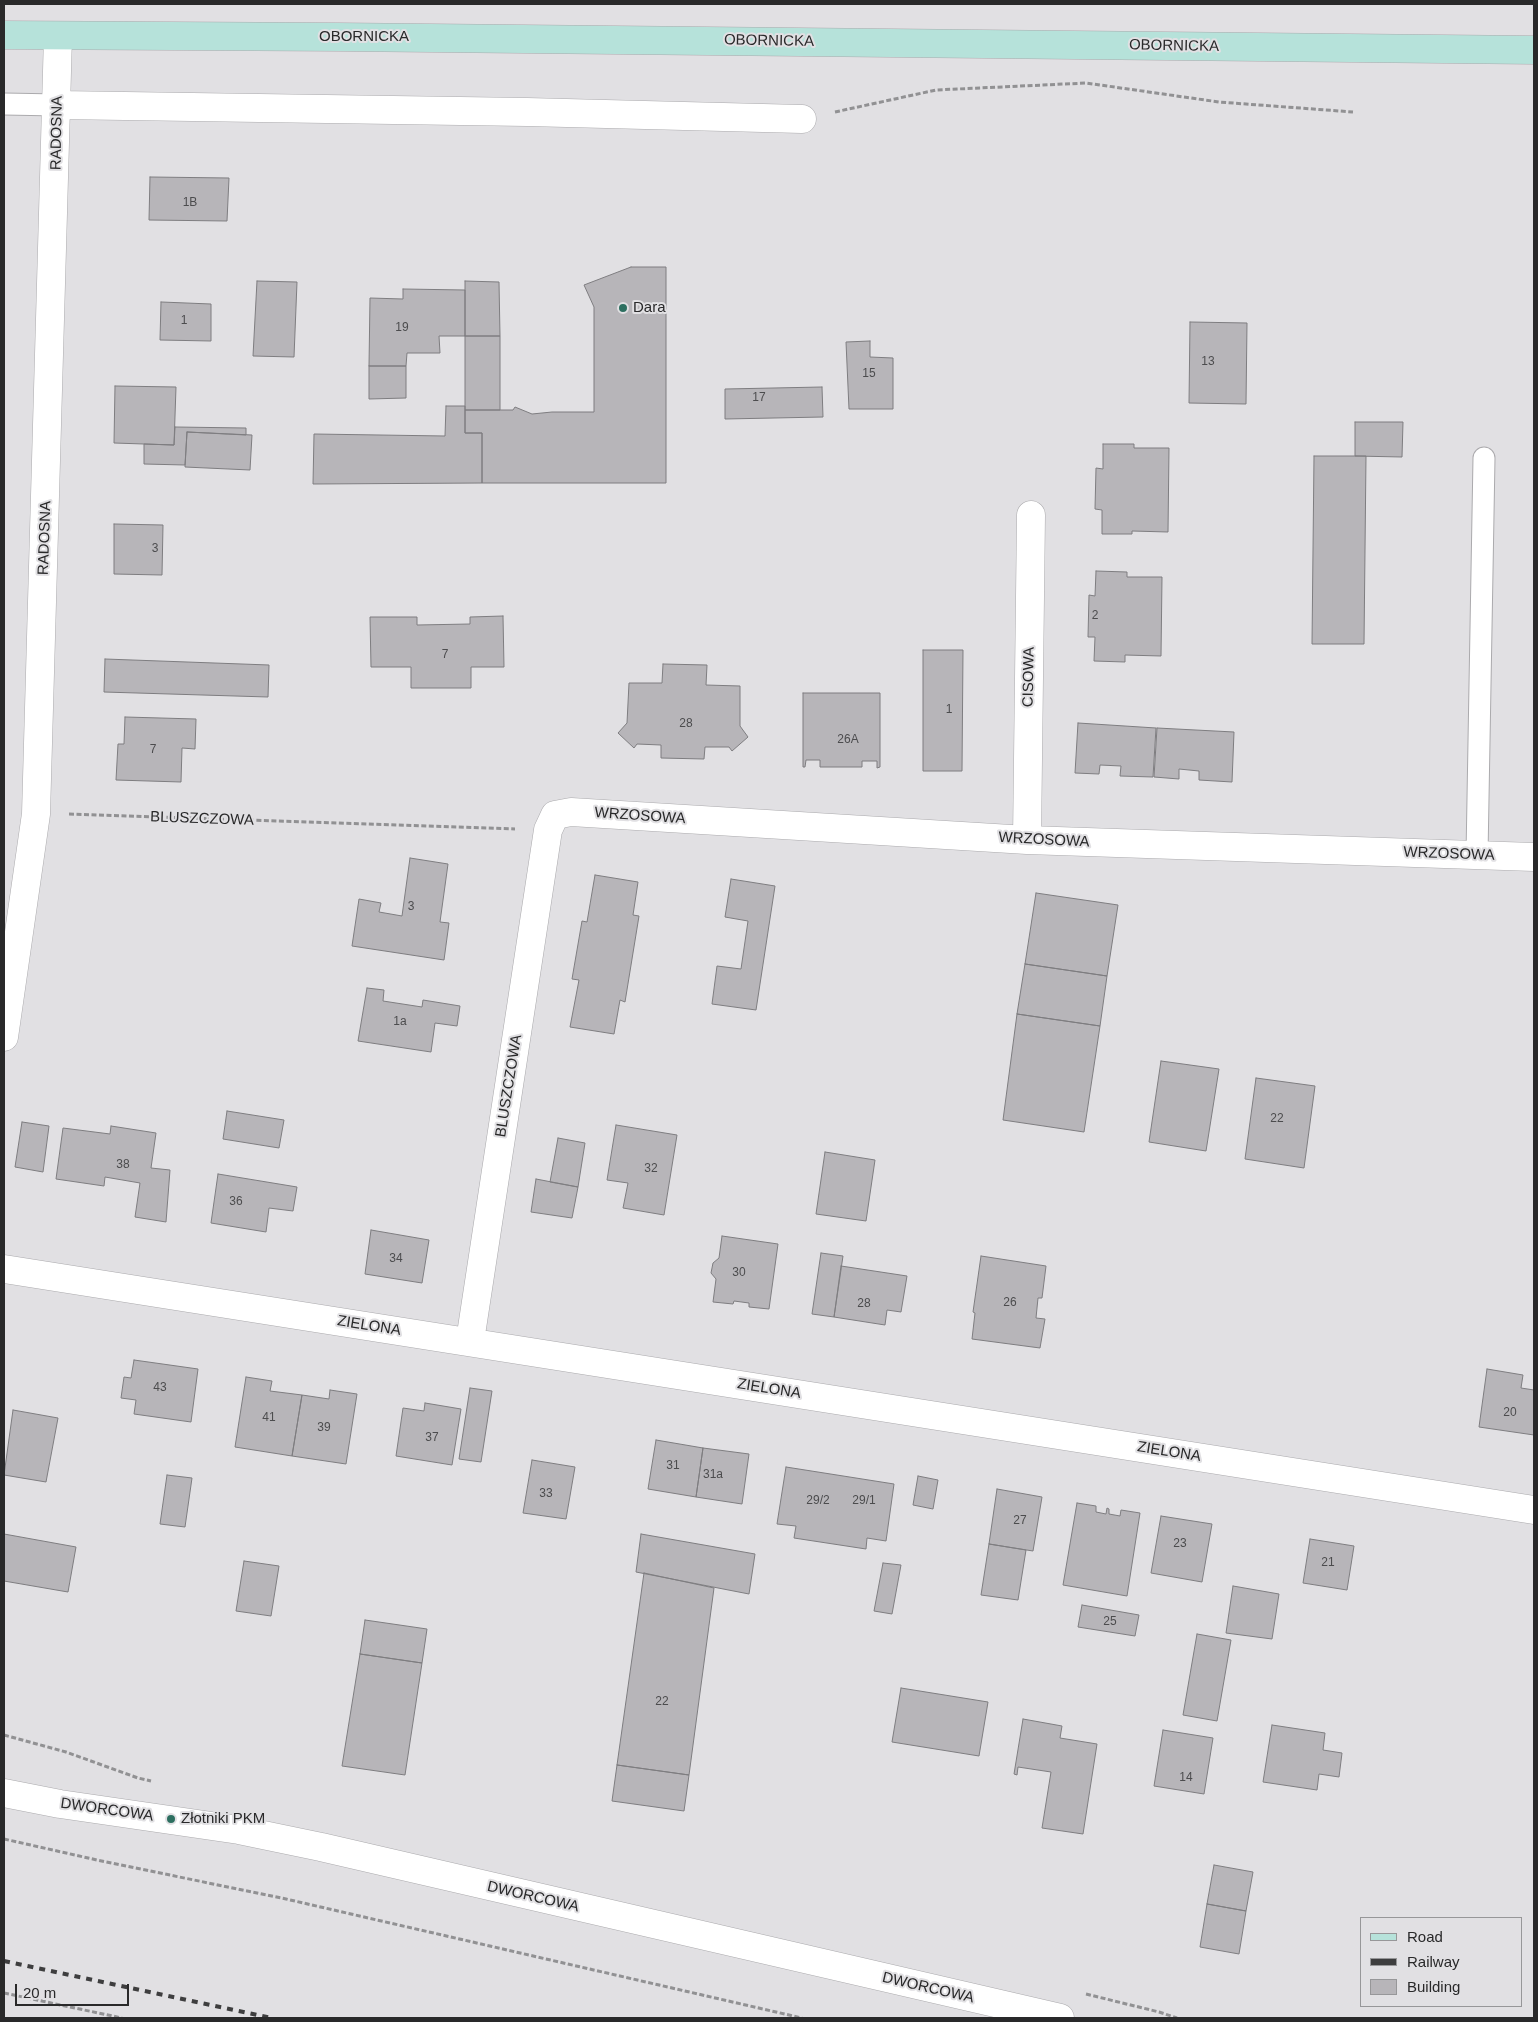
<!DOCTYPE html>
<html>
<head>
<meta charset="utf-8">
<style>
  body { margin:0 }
  #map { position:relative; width:1538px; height:2022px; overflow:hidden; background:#e1e0e3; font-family:Arial,sans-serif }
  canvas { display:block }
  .frame { position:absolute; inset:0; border:5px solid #29292a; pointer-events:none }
  .legend { position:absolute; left:1360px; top:1917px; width:162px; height:90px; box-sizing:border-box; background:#e1e0e3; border:1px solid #979799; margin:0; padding:6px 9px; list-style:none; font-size:15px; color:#29292a }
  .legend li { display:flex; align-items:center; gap:10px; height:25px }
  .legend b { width:25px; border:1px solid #979799 }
  .scale { position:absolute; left:15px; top:1984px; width:114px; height:22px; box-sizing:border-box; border:2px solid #29292a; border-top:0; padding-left:6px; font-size:15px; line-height:18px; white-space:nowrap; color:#29292a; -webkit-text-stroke:4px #e1e0e3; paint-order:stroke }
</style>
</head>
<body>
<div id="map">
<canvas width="1538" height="2022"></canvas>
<div class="frame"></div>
<ul class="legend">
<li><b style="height:6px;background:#b6e2da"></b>Road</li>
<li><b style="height:6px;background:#3e3e3f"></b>Railway</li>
<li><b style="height:14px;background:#b7b5b9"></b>Building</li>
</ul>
<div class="scale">20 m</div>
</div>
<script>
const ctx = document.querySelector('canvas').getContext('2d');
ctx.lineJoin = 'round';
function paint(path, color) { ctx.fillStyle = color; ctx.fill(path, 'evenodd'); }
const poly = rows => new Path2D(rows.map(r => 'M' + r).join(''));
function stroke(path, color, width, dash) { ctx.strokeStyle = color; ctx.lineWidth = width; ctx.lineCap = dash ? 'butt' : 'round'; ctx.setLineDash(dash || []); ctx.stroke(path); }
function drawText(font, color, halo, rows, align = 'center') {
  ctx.font = font + ' Arial,sans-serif'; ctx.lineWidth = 4; ctx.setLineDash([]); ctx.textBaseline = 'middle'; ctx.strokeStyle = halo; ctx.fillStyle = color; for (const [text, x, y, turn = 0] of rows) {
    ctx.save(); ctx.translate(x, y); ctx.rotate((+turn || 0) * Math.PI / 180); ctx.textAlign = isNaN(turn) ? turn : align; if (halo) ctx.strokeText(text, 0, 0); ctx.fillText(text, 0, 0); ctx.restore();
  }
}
const building = poly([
  [150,177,229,178,227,221,149,220,150,177],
  [631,267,666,267,666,483,482,483,482,433,465,433,465,410,513,410,515,407,532,414,552,412,594,412,594,307,584,285,631,267],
  [257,281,297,282,294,357,253,356,257,281],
  [465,281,499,282,500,336,465,336,465,281],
  [403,289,465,290,465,336,439,336,440,353,407,353,406,366,369,366,370,298,403,299,403,289],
  [161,302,211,304,211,341,160,340,161,302],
  [1190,322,1247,323,1246,404,1189,403,1190,322],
  [465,336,500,336,500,410,465,410,465,336],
  [870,341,870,357,893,358,893,409,849,409,846,342,870,341],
  [369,366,406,366,406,398,369,399,369,366],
  [115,386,176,387,174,445,114,443,115,386],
  [822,387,823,417,725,419,725,389,822,387],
  [446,406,465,406,465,433,482,433,482,483,313,484,314,434,445,436,446,406],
  [1355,422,1403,422,1402,457,1355,456,1355,422],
  [175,427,246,428,246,435,187,432,185,465,144,464,144,444,174,445,175,427],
  [187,432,252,435,250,470,185,467,187,432],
  [1103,444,1134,444,1134,448,1169,448,1168,532,1132,531,1132,534,1102,534,1102,510,1095,509,1096,468,1103,469,1103,444],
  [1314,456,1366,456,1364,644,1312,644,1314,456],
  [114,524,163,525,162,575,114,574,114,524],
  [1096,571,1127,572,1127,577,1162,577,1161,656,1125,655,1125,662,1094,661,1095,637,1088,637,1089,595,1095,596,1096,571],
  [503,616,504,667,471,667,471,688,411,688,411,667,371,667,370,617,417,617,417,625,470,624,470,617,503,616],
  [923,650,963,650,962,771,923,771,923,650],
  [105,659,269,665,268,697,104,692,105,659],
  [663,664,707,665,706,685,740,686,740,726,748,737,732,751,729,747,705,747,704,759,661,758,661,745,637,744,634,748,618,733,627,723,629,683,662,683,663,664],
  [803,693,880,693,880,767,877,768,877,761,862,761,862,767,820,767,820,760,806,760,805,767,803,767,803,693],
  [125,717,196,719,195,749,182,748,181,782,116,780,118,744,124,744,125,717],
  [1078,723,1156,728,1153,777,1120,776,1121,766,1100,765,1099,774,1075,773,1078,723],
  [1157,728,1234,732,1232,782,1199,780,1199,771,1179,769,1179,779,1154,777,1157,728],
  [410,858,448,864,440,922,449,923,444,960,352,946,359,899,381,903,379,912,402,916,410,858],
  [595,875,638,882,633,915,639,916,625,1002,620,1000,614,1034,570,1027,579,980,572,979,582,921,587,922,595,875],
  [731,879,775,886,756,1010,712,1004,717,966,741,969,748,921,725,917,731,879],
  [1036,893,1118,905,1107,976,1025,964,1036,893],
  [1025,964,1107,976,1100,1026,1017,1014,1025,964],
  [367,988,384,990,383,1001,422,1007,423,1000,460,1006,457,1026,435,1023,431,1052,358,1041,367,988],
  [1017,1014,1100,1026,1084,1132,1003,1120,1017,1014],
  [1161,1061,1219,1069,1206,1151,1149,1142,1161,1061],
  [1256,1078,1315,1086,1304,1168,1245,1159,1256,1078],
  [227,1111,284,1120,279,1148,223,1139,227,1111],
  [22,1122,49,1126,43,1172,15,1167,22,1122],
  [616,1125,677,1135,664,1215,623,1208,628,1183,607,1180,616,1125],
  [111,1126,156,1133,151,1168,170,1170,166,1222,135,1217,140,1183,105,1177,104,1186,56,1179,63,1128,110,1134,111,1126],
  [558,1138,585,1143,578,1187,550,1182,558,1138],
  [825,1152,875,1160,866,1221,816,1214,825,1152],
  [218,1174,297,1187,293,1211,269,1208,266,1232,211,1223,218,1174],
  [536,1179,578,1187,572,1218,531,1212,536,1179],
  [371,1230,429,1240,422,1283,365,1274,371,1230],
  [722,1236,778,1244,769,1309,749,1307,749,1303,734,1301,733,1304,713,1302,716,1279,711,1273,713,1263,719,1258,722,1236],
  [821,1253,843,1256,834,1317,812,1314,821,1253],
  [981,1256,1046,1266,1042,1298,1038,1298,1036,1318,1045,1319,1040,1348,972,1339,975,1313,973,1312,981,1256],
  [841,1266,907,1276,901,1312,887,1310,885,1325,834,1317,841,1266],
  [134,1360,198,1369,191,1422,134,1414,136,1400,121,1398,124,1377,131,1378,134,1360],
  [1487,1369,1523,1375,1521,1388,1534,1390,1534,1435,1479,1427,1487,1369],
  [246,1377,272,1381,270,1391,302,1395,292,1456,235,1447,246,1377],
  [470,1388,492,1391,481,1462,459,1459,470,1388],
  [330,1390,357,1394,346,1464,292,1456,302,1395,329,1399,330,1390],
  [425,1403,461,1409,452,1465,396,1456,403,1408,424,1411,425,1403],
  [13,1410,58,1418,46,1482,4,1475,13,1410],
  [656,1440,703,1448,696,1497,648,1489,656,1440],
  [703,1448,749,1454,742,1504,696,1497,703,1448],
  [532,1460,575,1467,566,1519,523,1513,532,1460],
  [786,1467,894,1484,886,1541,867,1538,866,1549,794,1538,796,1526,777,1524,786,1467],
  [167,1475,192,1478,185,1527,160,1524,167,1475],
  [918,1476,938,1480,933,1509,913,1505,918,1476],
  [997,1489,1042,1497,1033,1551,989,1544,997,1489],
  [1077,1503,1096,1506,1096,1512,1106,1514,1107,1508,1109,1509,1109,1514,1120,1516,1121,1510,1140,1513,1127,1596,1063,1585,1077,1503],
  [1161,1516,1212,1524,1202,1582,1151,1573,1161,1516],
  [4,1534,76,1547,68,1592,4,1581,4,1534],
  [641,1534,755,1554,749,1594,636,1572,641,1534],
  [1310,1539,1354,1546,1347,1590,1303,1583,1310,1539],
  [989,1544,1026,1550,1018,1600,981,1595,989,1544],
  [244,1561,279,1566,271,1616,236,1611,244,1561],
  [883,1563,901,1565,892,1614,874,1611,883,1563],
  [644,1573,714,1588,689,1775,617,1765,644,1573],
  [1233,1586,1279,1594,1272,1639,1226,1633,1233,1586],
  [1082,1605,1139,1615,1135,1636,1078,1627,1082,1605],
  [365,1620,427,1629,422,1663,360,1654,365,1620],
  [1197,1634,1231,1640,1217,1721,1183,1715,1197,1634],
  [360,1654,422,1663,405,1775,342,1766,360,1654],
  [901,1688,988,1702,979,1756,892,1742,901,1688],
  [1023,1719,1062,1726,1060,1738,1097,1744,1083,1834,1042,1828,1051,1772,1018,1767,1017,1775,1014,1774,1023,1719],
  [1272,1725,1325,1733,1323,1750,1342,1753,1339,1777,1319,1774,1317,1790,1263,1782,1272,1725],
  [1163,1730,1213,1738,1204,1794,1154,1786,1163,1730],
  [617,1765,689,1775,684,1811,612,1801,617,1765],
  [1214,1865,1253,1872,1246,1911,1207,1904,1214,1865],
  [1207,1904,1246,1911,1239,1954,1200,1947,1207,1904]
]);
paint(building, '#b7b5b9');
stroke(building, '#7e7d80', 1);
const service = poly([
  [4,104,58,105],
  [1477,855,1484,458]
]);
const minor = poly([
  [58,105,527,112,802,119],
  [1027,840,1031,515],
  [4,1037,36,814,58,36],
  [4,1269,1534,1510],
  [470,1341,548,830,555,815,571,812,1027,840,1534,857],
  [4,1793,60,1804,239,1830,321,1847,1060,2018]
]);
const secondary = poly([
  [4,35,339,37,1534,50]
]);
stroke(service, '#abaaad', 23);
stroke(minor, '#abaaad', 29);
stroke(secondary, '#abaaad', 29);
stroke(poly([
  [835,112,936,90,1086,83,1219,102,1353,112],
  [69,814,515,829],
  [4,1735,66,1752,138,1778,151,1781],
  [4,1839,97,1860,286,1899,802,2018],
  [4,1993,122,2018],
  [1086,1994,1159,2012,1177,2018]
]), '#919193', 3, [5, 2.5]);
stroke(service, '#fff', 21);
stroke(minor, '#fff', 28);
stroke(secondary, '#b6e2da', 28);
stroke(poly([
  [4,1961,272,2018]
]), '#3e3e3f', 4, [6, 6]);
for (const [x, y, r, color] of [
  [623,308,5,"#2d6f60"],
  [171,1819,5,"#2d6f60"]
]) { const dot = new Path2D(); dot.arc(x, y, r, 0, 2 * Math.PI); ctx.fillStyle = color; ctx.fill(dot); stroke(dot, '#e1e0e3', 2); }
drawText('12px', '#4c4c4e', null, [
  ["1B",190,203],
  ["1",184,321],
  ["19",402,328],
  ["13",1208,362],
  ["15",869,374],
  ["17",759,398],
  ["3",155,549],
  ["2",1095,616],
  ["7",445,655],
  ["1",949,710],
  ["28",686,724],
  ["26A",848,740],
  ["7",153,750],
  ["3",411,907],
  ["1a",400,1022],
  ["22",1277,1119],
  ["38",123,1165],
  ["32",651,1169],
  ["36",236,1202],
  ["34",396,1259],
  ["30",739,1273],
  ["26",1010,1303],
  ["28",864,1304],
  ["43",160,1388],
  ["20",1510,1413],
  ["41",269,1418],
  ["39",324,1428],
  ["37",432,1438],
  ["31",673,1466],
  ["31a",713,1475],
  ["33",546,1494],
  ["29/2",818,1501],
  ["29/1",864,1501],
  ["27",1020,1521],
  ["23",1180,1544],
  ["21",1328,1563],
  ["25",1110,1622],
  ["22",662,1702],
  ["14",1186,1778]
]);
drawText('15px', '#29292a', '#e1e0e3', [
  ["OBORNICKA",364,37],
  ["OBORNICKA",769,41,1],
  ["OBORNICKA",1174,46,1],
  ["RADOSNA",57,133,-89],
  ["RADOSNA",45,538,-88],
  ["CISOWA",1029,677,-89],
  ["WRZOSOWA",640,816,4],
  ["BLUSZCZOWA",202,819,2],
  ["WRZOSOWA",1044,840,3],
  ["WRZOSOWA",1449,854,2],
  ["BLUSZCZOWA",509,1086,-81],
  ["ZIELONA",369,1326,9],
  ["ZIELONA",769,1389,9],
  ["ZIELONA",1169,1452,9],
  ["DWORCOWA",107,1810,8],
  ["DWORCOWA",533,1897,13],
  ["DWORCOWA",928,1988,13]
]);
drawText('15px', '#29292a', '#e1e0e3', [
  ["Dara",633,308],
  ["Złotniki PKM",181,1819]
], 'left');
</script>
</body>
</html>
